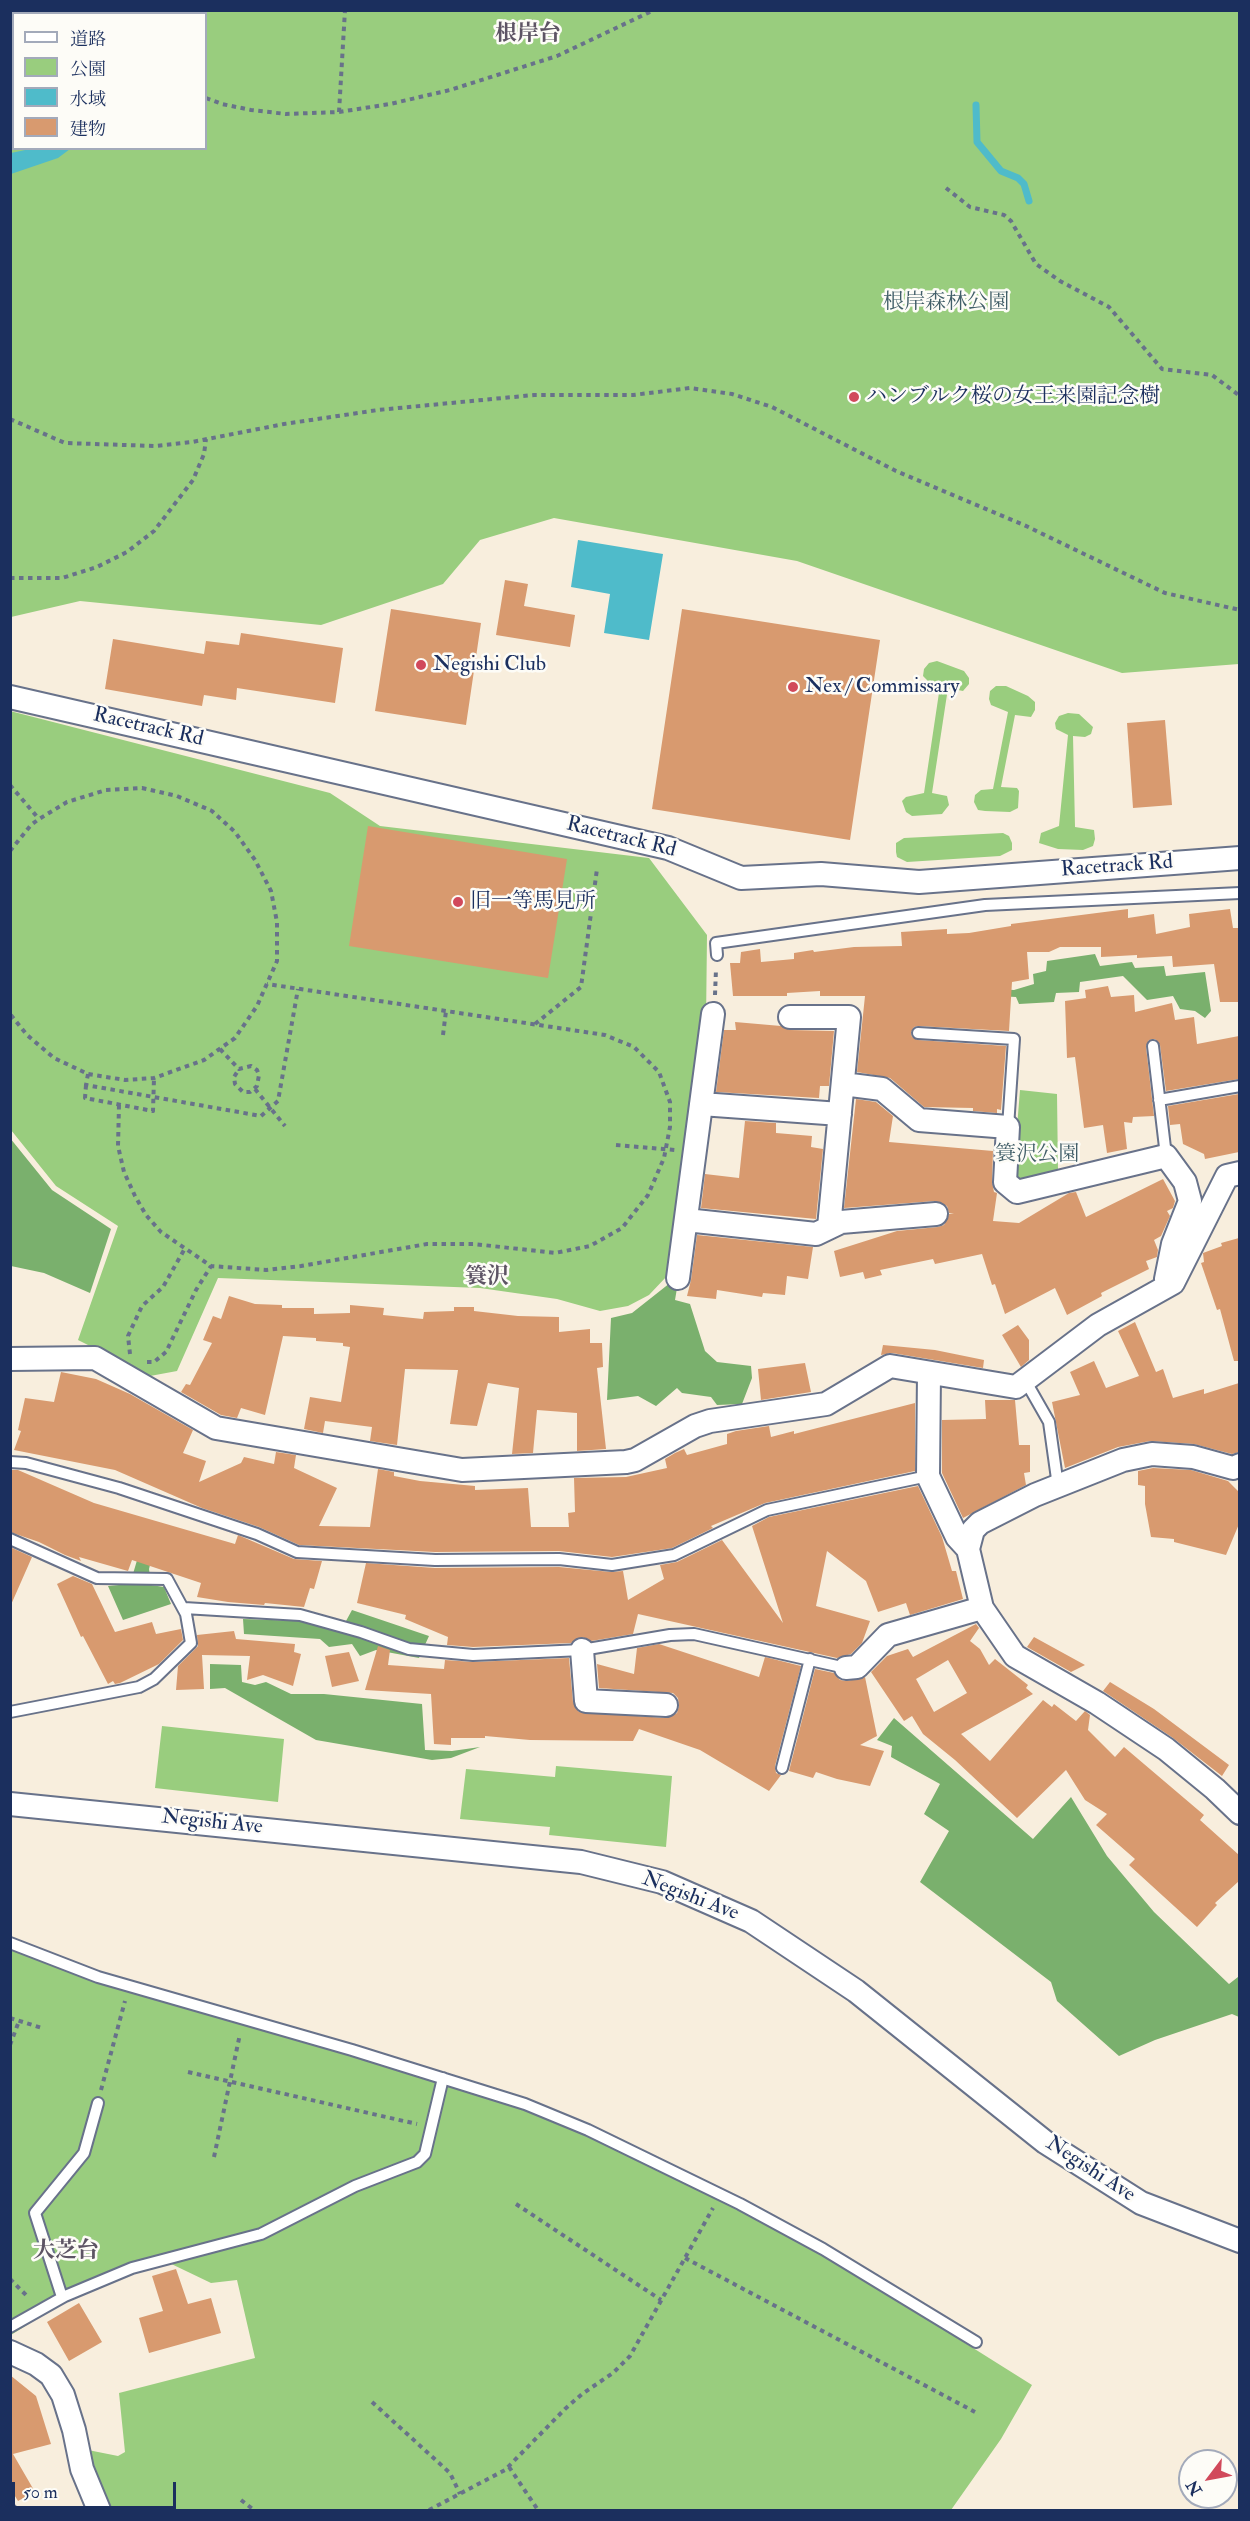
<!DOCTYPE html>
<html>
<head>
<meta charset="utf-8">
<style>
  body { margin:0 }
  #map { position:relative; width:1250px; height:2521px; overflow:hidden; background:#f8eedd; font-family:"IM FELL Double Pica","Noto Serif JP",serif }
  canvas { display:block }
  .frame { position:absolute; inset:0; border:12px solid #1b2f5e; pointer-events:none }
  .legend { position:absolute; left:12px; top:12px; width:195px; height:138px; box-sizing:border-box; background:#fdfcf7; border:2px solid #a3aaba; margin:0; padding:8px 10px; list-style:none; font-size:18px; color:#1b2f5e }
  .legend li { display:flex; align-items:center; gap:12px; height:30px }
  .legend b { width:30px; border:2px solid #a3aaba }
  .north { position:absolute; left:1178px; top:2449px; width:60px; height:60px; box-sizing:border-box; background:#fdfcf7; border:2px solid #a3aaba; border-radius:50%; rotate:238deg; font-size:16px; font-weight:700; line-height:24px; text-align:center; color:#1b2f5e }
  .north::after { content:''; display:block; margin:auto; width:21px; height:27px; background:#d1495b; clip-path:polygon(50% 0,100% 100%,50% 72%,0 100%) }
  .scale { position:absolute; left:12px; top:2482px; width:164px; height:27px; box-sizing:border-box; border:3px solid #1b2f5e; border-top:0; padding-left:8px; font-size:18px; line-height:21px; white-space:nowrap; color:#1b2f5e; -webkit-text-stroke:4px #fdfcf7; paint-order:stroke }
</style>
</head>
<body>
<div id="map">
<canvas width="1250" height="2521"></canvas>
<div class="frame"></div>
<ul class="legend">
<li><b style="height:8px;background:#fff"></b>道路</li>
<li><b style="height:16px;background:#99cd7e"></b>公園</li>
<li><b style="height:16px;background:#4fbbca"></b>水域</li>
<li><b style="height:16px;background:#d89a6f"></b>建物</li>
</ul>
<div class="north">N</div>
<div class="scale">50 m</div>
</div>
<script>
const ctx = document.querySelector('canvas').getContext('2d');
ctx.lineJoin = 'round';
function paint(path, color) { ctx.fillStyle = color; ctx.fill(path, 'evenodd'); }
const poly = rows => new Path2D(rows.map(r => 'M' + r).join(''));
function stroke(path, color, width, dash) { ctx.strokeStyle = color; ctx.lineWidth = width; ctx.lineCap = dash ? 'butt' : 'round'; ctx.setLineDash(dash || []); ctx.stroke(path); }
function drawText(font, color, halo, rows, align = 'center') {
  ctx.font = font + ' "IM FELL Double Pica","Noto Serif JP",serif'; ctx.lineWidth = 5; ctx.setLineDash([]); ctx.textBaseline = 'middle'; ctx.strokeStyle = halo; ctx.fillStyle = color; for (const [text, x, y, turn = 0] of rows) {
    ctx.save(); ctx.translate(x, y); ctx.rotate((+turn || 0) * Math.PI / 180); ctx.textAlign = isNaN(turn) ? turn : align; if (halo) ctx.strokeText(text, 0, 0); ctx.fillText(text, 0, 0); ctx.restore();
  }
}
paint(poly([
  [10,11,1239,11,1239,664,1122,673,797,561,554,518,480,540,443,584,321,625,80,601,11,617],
  [14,14,206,14,206,148,14,148],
  [937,661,964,671,969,678,969,684,963,691,948,688,932,793,947,796,949,805,942,814,912,816,906,812,902,801,906,797,924,793,940,686,929,682,923,676,924,669,929,663],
  [996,686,1006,686,1028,696,1035,702,1035,710,1031,717,1015,715,1001,787,1017,788,1019,791,1018,808,1010,812,985,811,978,810,974,802,975,795,981,790,993,789,1008,712,991,705,989,699,990,691],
  [10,711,330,793,380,826,649,858,707,935,706,1023,667,1276,649,1295,628,1306,600,1311,557,1299,480,1288,218,1278,177,1371,150,1376,78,1340,118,1226,56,1186,11,1130],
  [1068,713,1079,714,1093,727,1091,734,1085,737,1073,736,1075,827,1094,830,1095,839,1093,846,1083,850,1058,849,1039,843,1041,833,1059,826,1068,735,1056,729,1055,723,1059,716],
  [1003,833,1009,836,1012,843,1012,850,1000,856,907,862,897,857,896,852,896,843,904,838],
  [1020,1090,1057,1094,1058,1172,1019,1184,1013,1177],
  [162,1726,284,1739,278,1802,155,1788],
  [556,1766,672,1776,666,1847,549,1835,550,1827,460,1819,466,1769,555,1777],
  [11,1949,163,2001,310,2042,517,2105,642,2159,817,2250,1032,2385,1001,2439,951,2510,107,2510,90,2472,88,2450,118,2456,125,2452,119,2393,255,2358,237,2280,211,2283,161,2259,62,2303,11,2335]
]), '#99cd7e');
paint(poly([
  [1095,954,1100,966,1132,962,1135,968,1164,966,1166,976,1205,972,1211,1011,1205,1018,1195,1011,1180,1009,1173,996,1147,1000,1123,976,1080,982,1079,992,1056,993,1054,1002,1019,1004,1016,997,977,995,977,988,1014,990,1034,984,1033,974,1046,971,1047,961],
  [10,1138,52,1190,111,1229,90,1293,44,1273,11,1266],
  [670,1283,677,1288,675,1300,690,1304,705,1351,717,1362,751,1366,752,1378,742,1404,717,1405,711,1397,682,1393,677,1388,656,1406,638,1396,607,1400,611,1318,632,1313],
  [143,1540,155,1544,149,1569,151,1585,164,1587,171,1604,123,1620,108,1586,130,1584],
  [352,1610,429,1636,419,1658,376,1650,360,1656,352,1644,329,1647,320,1639,244,1634,243,1619,301,1621,340,1632],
  [210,1664,241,1665,242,1682,255,1685,266,1682,291,1694,324,1694,422,1704,425,1750,452,1751,480,1747,451,1758,432,1760,316,1740,225,1688,210,1689],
  [894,1718,1033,1839,1071,1797,1107,1856,1154,1912,1229,1984,1238,1977,1239,1978,1239,2017,1232,2014,1155,2040,1119,2056,1057,2001,1051,1982,920,1882,949,1831,924,1814,940,1784,891,1757,892,1746,877,1740]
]), '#7ab06d');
paint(poly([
  [30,149,70,148,70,149,58,158,11,174,11,153],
  [578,540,663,554,649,640,604,633,610,594,571,587]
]), '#4fbbca');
stroke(poly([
  [976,105,977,142,1001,171,1018,178,1024,184,1029,201]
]), '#4fbbca', 7);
paint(poly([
  [505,580,528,584,524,606,575,615,570,647,496,635],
  [391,609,481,623,466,725,375,711],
  [682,609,880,640,850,840,652,809],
  [241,633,343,648,335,703,237,688,236,700,204,695,202,706,105,689,113,639,204,654,206,641,239,645],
  [1165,720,1172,805,1133,808,1127,723],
  [368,826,567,859,548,978,349,946],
  [1128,909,1128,918,1154,914,1156,934,1190,927,1189,914,1230,909,1233,928,1239,928,1239,1002,1220,1002,1214,964,1173,967,1172,956,1137,958,1137,955,1101,957,1101,947,1060,947,1049,952,1027,952,1029,979,1012,982,1009,1031,918,1026,914,1027,911,1032,912,1037,918,1040,1006,1046,1001,1110,997,1109,997,1113,973,1111,973,1108,924,1107,890,1078,857,1072,865,996,820,996,820,991,787,993,787,996,733,996,730,963,740,963,741,952,760,949,761,962,794,959,794,953,813,950,814,952,854,947,902,946,901,932,947,929,947,934,969,933,1011,926,1011,924],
  [1108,986,1111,997,1134,995,1135,1012,1172,1003,1175,1020,1194,1017,1197,1044,1239,1036,1239,1079,1166,1091,1160,1045,1155,1039,1149,1040,1146,1047,1154,1116,1133,1117,1132,1123,1124,1122,1127,1149,1107,1153,1103,1125,1084,1128,1075,1057,1067,1058,1065,1001,1086,998,1085,990],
  [735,1022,781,1026,790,1030,834,1031,829,1086,820,1086,819,1098,716,1092,724,1030,736,1030],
  [1239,1094,1239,1152,1205,1159,1204,1154,1183,1144,1180,1124,1170,1125,1168,1106],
  [856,1099,876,1102,893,1116,889,1142,993,1151,992,1182,994,1192,997,1193,993,1221,1019,1223,1069,1193,1076,1192,1086,1217,1163,1179,1175,1201,1173,1208,1167,1211,1170,1216,1161,1236,1154,1240,1158,1250,1157,1257,1146,1261,1149,1269,1101,1293,1102,1296,1067,1315,1055,1288,1005,1314,995,1284,992,1285,982,1254,935,1264,933,1259,880,1270,882,1275,865,1279,863,1272,840,1277,834,1251,897,1231,938,1227,944,1225,949,1214,954,1213,949,1213,947,1206,935,1201,844,1208],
  [745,1121,776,1123,776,1133,812,1136,811,1147,823,1149,816,1219,701,1208,705,1174,739,1178],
  [697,1235,813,1247,808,1279,787,1276,785,1295,763,1293,762,1297,717,1290,716,1299,687,1296,691,1280],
  [1239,1238,1239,1361,1234,1361,1220,1309,1217,1310,1201,1263,1204,1262,1203,1253,1222,1246,1221,1243],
  [229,1296,255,1304,282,1305,282,1308,314,1308,314,1314,350,1313,350,1305,384,1308,383,1315,423,1319,424,1312,454,1311,454,1307,474,1307,474,1311,518,1316,559,1317,559,1332,590,1329,590,1343,602,1343,603,1367,597,1368,606,1449,577,1451,577,1413,537,1410,533,1453,512,1454,519,1388,488,1383,477,1426,450,1424,458,1370,405,1369,397,1445,370,1441,372,1427,325,1421,323,1433,304,1429,310,1397,341,1402,350,1347,343,1346,343,1343,316,1341,316,1338,283,1336,265,1415,241,1408,237,1418,221,1415,181,1392,186,1384,190,1385,212,1343,203,1340,213,1316,221,1319],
  [1135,1322,1156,1372,1163,1369,1173,1398,1204,1389,1204,1394,1239,1383,1239,1452,1232,1454,1194,1444,1150,1441,1118,1447,1065,1468,1052,1402,1080,1395,1070,1372,1094,1361,1106,1388,1139,1376,1118,1331],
  [1018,1325,1029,1340,1029,1360,1021,1367,1002,1335],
  [883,1345,935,1350,984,1360,983,1368,892,1353,881,1355],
  [805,1363,811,1392,761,1400,758,1369],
  [61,1372,96,1379,130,1394,193,1430,183,1453,206,1461,199,1482,241,1463,244,1457,274,1464,276,1452,296,1455,294,1468,337,1488,319,1526,370,1527,378,1469,394,1472,394,1476,420,1481,475,1486,475,1490,528,1488,531,1527,569,1527,568,1513,575,1512,574,1478,626,1477,667,1468,665,1459,675,1453,684,1449,687,1455,727,1444,727,1434,736,1431,769,1426,771,1437,794,1431,794,1434,915,1403,915,1471,765,1503,711,1526,713,1528,672,1548,612,1557,559,1551,435,1552,299,1545,259,1527,202,1508,115,1470,14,1450,21,1431,18,1430,25,1398,54,1402],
  [985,1400,1015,1400,1019,1445,1030,1445,1030,1472,1024,1473,1026,1485,963,1518,942,1473,942,1420,986,1419],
  [1153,1468,1191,1470,1228,1481,1239,1492,1239,1524,1226,1555,1174,1542,1174,1539,1151,1537,1145,1504,1145,1486,1138,1485,1138,1471],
  [12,1470,18,1470,94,1503,235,1544,238,1535,294,1559,322,1561,314,1589,310,1588,304,1607,265,1603,264,1605,228,1602,197,1597,201,1583,132,1560,128,1571,79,1557,81,1561,65,1555,39,1542,10,1532],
  [918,1486,942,1537,952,1571,956,1571,963,1599,910,1615,906,1603,878,1612,866,1581,827,1551,816,1606,870,1621,862,1643,851,1654,837,1658,638,1614,633,1634,591,1641,582,1637,571,1643,473,1647,447,1645,448,1637,405,1619,406,1615,357,1603,366,1563,435,1568,559,1567,611,1572,623,1571,628,1600,664,1579,660,1565,677,1562,722,1540,783,1623,752,1526,769,1517],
  [10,1547,32,1557,10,1607],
  [73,1576,92,1584,115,1632,152,1622,156,1634,181,1629,183,1640,159,1664,120,1683,115,1684,113,1681,108,1684,83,1636,81,1637,57,1584],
  [976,1624,979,1628,970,1641,980,1649,989,1665,995,1659,1028,1685,1026,1688,1033,1694,961,1734,990,1761,1043,1700,1052,1707,1054,1704,1076,1721,1085,1711,1090,1715,1088,1730,1115,1757,1124,1747,1204,1815,1200,1820,1239,1855,1239,1881,1215,1903,1217,1905,1197,1927,1129,1865,1135,1859,1096,1825,1107,1814,1085,1800,1066,1770,1017,1818,955,1760,923,1734,912,1716,904,1721,871,1672,887,1656,908,1649,913,1657],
  [948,1660,967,1693,934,1712,916,1679],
  [234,1631,236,1639,295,1644,294,1652,301,1654,293,1686,263,1675,247,1680,250,1656,202,1655,204,1689,176,1690,178,1666,198,1646,197,1635],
  [1034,1637,1085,1665,1071,1672,1027,1647],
  [659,1644,759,1677,765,1657,801,1666,775,1766,776,1773,781,1775,769,1791,700,1750,639,1729,633,1741,530,1740,485,1736,485,1738,451,1738,451,1745,434,1744,431,1694,365,1690,378,1646,390,1650,388,1665,444,1669,445,1660,473,1662,569,1658,573,1702,579,1712,666,1718,677,1713,679,1706,678,1698,673,1693,599,1688,597,1664,634,1674,637,1648],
  [349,1652,359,1681,332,1687,325,1656],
  [815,1669,834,1673,840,1680,847,1681,865,1677,877,1736,860,1745,884,1751,870,1786,837,1779,816,1772,813,1778,789,1771],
  [1110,1682,1154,1709,1229,1765,1222,1776,1173,1738,1103,1691],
  [176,2269,188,2304,211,2298,221,2333,149,2353,139,2318,163,2311,152,2276],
  [79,2303,102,2342,69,2361,47,2322],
  [10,2375,36,2396,51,2444,13,2454,35,2492,18,2501,10,2488]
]), '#d89a6f');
const service = poly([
  [717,955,716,943,985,905,1240,893],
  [918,1033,1014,1039,1008,1127],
  [1153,1046,1166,1156],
  [1159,1100,1240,1086],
  [1025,1380,1049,1422,1058,1486],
  [10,1462,26,1463,119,1488,257,1534,297,1552,435,1560,559,1559,612,1565,674,1555,767,1510,928,1476],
  [10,1539,97,1578,167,1579,186,1614,191,1643,154,1679,139,1687,10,1712],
  [184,1608,300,1615,361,1632,409,1649,473,1655,582,1650,670,1635,694,1634,846,1668],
  [782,1768,810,1659],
  [10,1943,98,1977,352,2050,525,2104,588,2130,740,2204,823,2249,976,2342],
  [62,2297,35,2213,84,2153,98,2103],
  [10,2327,65,2296,132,2268,261,2234,355,2186,417,2162,425,2154,443,2078],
  [10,2510,11,2510]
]);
const minor = poly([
  [10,697,668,848,741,878,821,874,919,882,1240,858],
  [790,1017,849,1017,829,1227],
  [843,1084,882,1089,919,1120,1008,1127,1005,1182,1017,1192,1166,1156,1185,1182,1190,1201,1173,1244,1166,1279],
  [701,1104,840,1114],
  [686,1220,816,1234,841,1222,936,1214],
  [678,1278,713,1014],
  [10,1359,95,1358,216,1428,462,1470,626,1462,635,1460,695,1426,710,1421,826,1404,890,1366,1016,1387,1098,1325,1173,1283,1227,1176,1240,1173],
  [929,1373,928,1476,957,1537,968,1549],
  [1240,1465,1233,1468,1193,1457,1152,1454,1123,1460,1035,1495,980,1523,973,1530,968,1549,982,1608,1015,1656,1097,1703,1166,1749,1215,1789,1240,1813],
  [582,1650,586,1701,666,1705],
  [846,1668,857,1667,888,1635,982,1608],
  [10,1804,581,1862,662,1882,751,1921,856,1991,1045,2142,1141,2203,1240,2241],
  [10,2352,36,2364,51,2375,63,2395,74,2430,82,2469,99,2510]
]);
stroke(service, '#68728a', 14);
stroke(minor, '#68728a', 26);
stroke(poly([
  [72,10,78,14],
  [206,98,222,104,251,110,286,114,339,112,390,104,450,90,557,56,654,10],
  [10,111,14,108],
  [339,112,345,10],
  [946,188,970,207,1004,215,1011,221,1036,264,1060,281,1109,307,1162,369,1212,375,1240,396],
  [10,419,65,443,155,446,192,442,284,424,378,410,534,395,633,395,690,388,732,394,772,407,896,471,1024,525,1165,593,1240,610],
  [10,578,62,578,97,567,127,552,154,531,193,480,204,454,206,439],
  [10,785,39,819],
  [10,851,31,825,39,819,67,802,106,790,142,788,177,796,212,811,235,832,255,860,271,891,277,922,277,961,257,1006,235,1038,204,1060,154,1078,125,1080,88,1074,54,1058,27,1035,10,1014],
  [715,995,716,969],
  [535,1024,581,987,597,869],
  [443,1035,446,1011],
  [220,1049,239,1069,251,1066,257,1070,259,1075,257,1086,250,1092,243,1092,235,1084,234,1077,239,1069],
  [88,1074,86,1085,261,1116,278,1101,298,989],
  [86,1085,85,1098,153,1111,154,1078],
  [255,1089,285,1126],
  [119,1105,118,1146,124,1172,135,1196,146,1215,161,1232,211,1266,266,1270,301,1266,427,1244,474,1244,555,1253,590,1246,622,1228,648,1195,664,1158,670,1127,670,1102,659,1072,634,1047,605,1035,267,984],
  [616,1145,675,1150],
  [130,1354,128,1336,142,1306,163,1287,184,1250],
  [147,1362,154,1362,166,1352,196,1290,211,1266],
  [10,2018,42,2028],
  [10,2045,19,2021],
  [188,2072,417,2124],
  [101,2090,125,2001],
  [214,2157,240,2034],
  [516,2204,661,2300],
  [685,2258,975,2412],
  [10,2279,29,2298],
  [372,2402,450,2473,460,2494],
  [509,2467,538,2510],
  [241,2500,254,2510],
  [429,2510,505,2470,565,2409,582,2394,613,2373,630,2356,713,2208]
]), '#68728a', 4, [4.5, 4.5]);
stroke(service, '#fff', 10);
stroke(minor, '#fff', 22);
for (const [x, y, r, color] of [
  [854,397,6,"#d1495b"],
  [421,665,6,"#d1495b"],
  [793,687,6,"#d1495b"],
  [458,902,6,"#d1495b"]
]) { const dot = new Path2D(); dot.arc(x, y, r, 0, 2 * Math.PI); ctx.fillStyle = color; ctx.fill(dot); stroke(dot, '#fdfcf7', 2); }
drawText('21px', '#415e68', '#fdfcf7', [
  ["根岸森林公園",946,303],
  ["簑沢公園",1037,1155]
]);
drawText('21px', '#1b2f5e', '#fdfcf7', [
  ["ハンブルク桜の女王来園記念樹",866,397],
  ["Negishi Club",433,665],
  ["Nex / Commissary",805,687],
  ["旧一等馬見所",470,902]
], 'left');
drawText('21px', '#1b2f5e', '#fdfcf7', [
  ["Racetrack Rd",148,728,13],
  ["Racetrack Rd",621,838,14],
  ["Racetrack Rd",1117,867,-4],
  ["Negishi Ave",212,1823,6],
  ["Negishi Ave",690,1897,21],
  ["Negishi Ave",1090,2170,33]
]);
drawText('bold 22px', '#5d5464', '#fdfcf7', [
  ["根岸台",528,35],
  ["簑沢",487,1278],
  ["大芝台",66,2252]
]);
</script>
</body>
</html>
